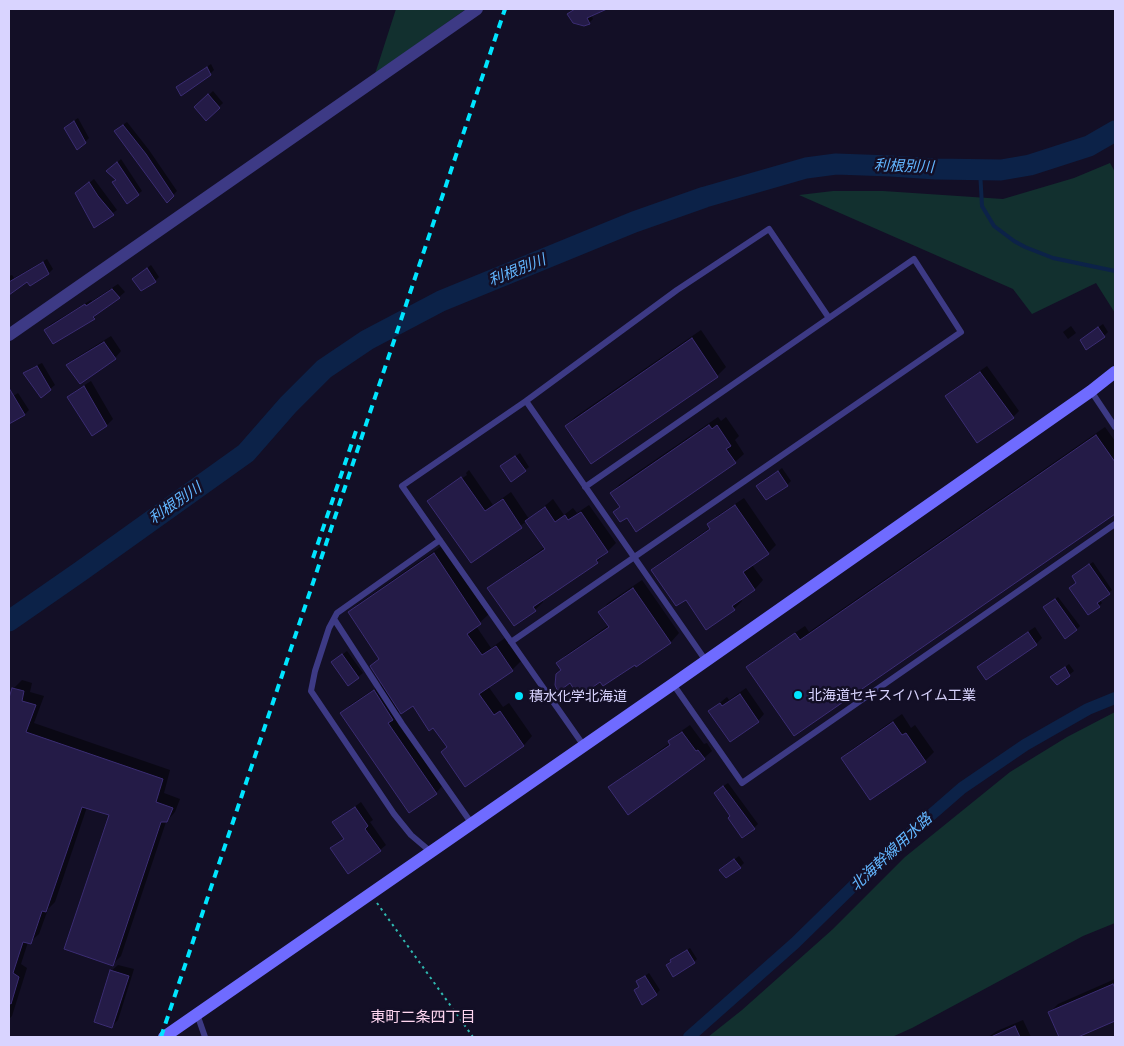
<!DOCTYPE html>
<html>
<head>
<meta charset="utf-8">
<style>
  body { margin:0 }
  #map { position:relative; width:1124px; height:1046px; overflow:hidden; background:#130f26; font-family:Commissioner,sans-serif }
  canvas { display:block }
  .frame { position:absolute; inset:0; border:10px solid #d9d4ff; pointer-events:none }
</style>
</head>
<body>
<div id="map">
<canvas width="1124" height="1046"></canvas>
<div class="frame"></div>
</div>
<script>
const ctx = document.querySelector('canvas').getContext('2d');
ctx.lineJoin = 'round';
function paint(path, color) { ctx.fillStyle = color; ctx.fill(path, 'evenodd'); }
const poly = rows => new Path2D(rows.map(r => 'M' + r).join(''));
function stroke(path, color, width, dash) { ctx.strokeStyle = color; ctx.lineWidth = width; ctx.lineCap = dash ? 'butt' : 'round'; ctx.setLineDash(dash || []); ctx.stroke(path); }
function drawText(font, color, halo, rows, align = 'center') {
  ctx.font = font + ' Commissioner,"Noto Sans JP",sans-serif'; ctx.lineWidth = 5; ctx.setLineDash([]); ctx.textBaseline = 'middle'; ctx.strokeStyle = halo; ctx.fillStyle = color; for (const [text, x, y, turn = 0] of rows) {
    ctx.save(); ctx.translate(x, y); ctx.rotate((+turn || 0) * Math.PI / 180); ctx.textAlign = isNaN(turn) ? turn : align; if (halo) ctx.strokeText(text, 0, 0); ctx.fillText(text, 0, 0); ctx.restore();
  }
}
paint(poly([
  [396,9,466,9,375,74],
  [1110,163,1115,172,1115,313,1096,283,1032,314,1013,289,799,195,833,191,883,191,1003,199,1074,178],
  [1115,712,1115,923,1083,936,912,1028,892,1037,708,1037,742,1010,833,929,905,857,1010,772,1067,737]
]), '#12302f');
paint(poly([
  [575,9,598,9,591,15,593,19,589,23,569,14],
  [211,64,214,70,210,74,177,88],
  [213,91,223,103,206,119,196,107],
  [78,118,89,138,85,142,69,124],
  [127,122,149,150,177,191,173,195,120,127],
  [121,159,142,191,138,194,113,183,117,179,108,171],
  [94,179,117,210,95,226,81,190],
  [47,259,53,269,49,273,30,285,27,281,9,293,9,276,12,275,14,278],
  [151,265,159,277,155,281,138,275],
  [118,284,125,292,119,297,99,311,94,318,54,342,45,330,51,324,91,300,92,301],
  [1103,324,1108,332,1104,336,1081,340],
  [1071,326,1076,333,1068,339,1063,332],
  [701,330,726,367,717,376,592,462,566,426,575,417],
  [111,336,121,351,115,358,67,365,74,359],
  [42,363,55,385,41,396,25,373,29,369],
  [987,366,1019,411,1013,417,947,396,953,390],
  [91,381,113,419,107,425,92,434,69,397,75,391],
  [18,393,29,410,25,414,9,423,9,399],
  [718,417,721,421,726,417,739,436,735,440,744,454,735,462,615,512,620,506,611,493,620,484],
  [1105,427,1115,441,1115,513,794,734,748,667,756,659,805,626,809,632],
  [520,453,529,467,525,470,506,463],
  [782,468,791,481,787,485,758,486],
  [469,470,493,505,511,492,529,519,553,499,564,515,573,508,577,513,589,505,616,543,597,562,542,600,543,602,535,610,489,589,497,581,545,547,527,521,471,562,428,501,435,494,435,497,467,475,466,473],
  [744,498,776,545,768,553,752,565,763,580,755,589,740,598,742,601,734,609,652,570,661,562,711,527,709,524,717,516],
  [443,545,489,614,476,626,491,648,505,638,521,661,512,670,488,686,503,707,509,703,532,736,524,745,465,785,442,752,448,746,434,726,413,705,401,710,396,715,444,784,436,793,342,714,350,705,383,683,372,666,380,657,350,613,358,604],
  [1093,562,1112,590,1100,600,1102,603,1099,606,1071,588,1077,582,1077,573],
  [642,580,679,633,671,642,636,665,635,663,601,680,562,669,558,663,566,655,609,625,600,612,608,603],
  [1058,597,1080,626,1076,630,1048,604],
  [1035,627,1042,638,1036,644,979,667,985,661],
  [347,651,363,673,349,684,333,662],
  [1069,664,1074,671,1057,684,1052,677],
  [22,680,32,683,30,692,44,696,34,723,170,770,164,793,180,799,175,812,166,822,121,956,113,964,111,814,87,807,55,902,48,909,39,934,30,942,28,942,21,964,27,968,12,1016,9,1019,9,702,13,689],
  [746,688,764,714,758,721,710,711,727,697,729,700],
  [902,714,911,728,915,725,934,752,925,761,870,798,842,758,851,750],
  [690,725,704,744,707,743,712,751,704,758,610,787,618,780,670,743,669,742,677,734],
  [728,783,758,824,754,828,719,789],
  [361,802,373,820,370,822,386,845,380,850,332,848,345,838,334,822],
  [739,856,744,863,740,867,721,870],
  [690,948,697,959,694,962,672,961,675,957],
  [118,965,134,969,118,1020,112,1026,111,971],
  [649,973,660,990,656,994,635,991,640,986,637,982],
  [1115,979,1115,1019,1075,1037,1060,1037,1049,1013,1058,1004],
  [1023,1020,1031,1037,988,1037,997,1031]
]), '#0007');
stroke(poly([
  [980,170,982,206,994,226,1014,241,1025,247,1053,258,1115,271]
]), '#0c2248', 4);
stroke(poly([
  [689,1037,795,943,885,855,962,788,1025,745,1088,709,1115,698]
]), '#0c2248', 12);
stroke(poly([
  [9,621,81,571,246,453,288,405,324,369,367,340,441,301,634,222,705,197,806,168,836,164,891,166,936,169,1001,170,1030,165,1089,146,1115,131]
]), '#0c2248', 21);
const building = poly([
  [575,9,607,9,587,18,590,24,584,26,573,23,567,14,575,9],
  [207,67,211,75,181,96,176,87,207,67],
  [208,94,220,108,206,121,194,107,208,94],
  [74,121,86,143,77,150,64,128,74,121],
  [123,125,146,154,174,196,167,203,114,131,123,125],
  [117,162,139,195,127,204,112,182,116,180,106,171,117,162],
  [89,182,98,196,114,215,94,228,75,193,89,182],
  [43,262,49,274,30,286,27,282,9,295,9,282,43,262],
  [147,268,156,282,141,291,132,279,147,268],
  [112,289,120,298,93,317,95,319,53,344,44,330,85,304,86,306,112,289],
  [1098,327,1105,337,1086,350,1080,340,1098,327],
  [692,338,718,377,591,464,565,426,692,338],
  [104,342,116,359,80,384,66,365,104,342],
  [37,366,51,390,41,398,23,373,37,366],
  [980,372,1014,418,977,443,945,396,980,372],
  [84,386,107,426,92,436,67,397,84,386],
  [9,388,25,415,9,424,9,388],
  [709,425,712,429,717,425,731,446,726,449,736,463,636,532,627,518,620,522,613,512,620,507,610,493,709,425],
  [1096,435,1115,462,1115,514,794,736,746,667,795,633,800,640,1096,435],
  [515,456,526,471,511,482,500,466,515,456],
  [778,471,788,486,766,500,756,486,778,471],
  [461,477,485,511,503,499,522,528,471,563,427,501,461,477],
  [735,505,769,554,743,572,755,590,732,606,735,610,706,630,686,600,676,606,651,570,710,529,707,524,735,505],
  [545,507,555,522,565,515,568,520,581,512,608,552,596,560,598,563,533,607,536,611,514,626,487,588,545,549,525,521,545,507],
  [434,553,481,624,467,634,482,655,496,646,513,671,479,694,494,715,500,711,524,746,465,787,441,752,447,747,433,728,429,731,413,706,401,714,370,666,379,659,348,612,434,553],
  [1089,564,1110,594,1097,603,1100,607,1088,615,1069,588,1076,583,1072,576,1089,564],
  [633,588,671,643,636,667,635,665,603,686,600,682,579,697,570,683,558,692,555,685,556,674,561,670,556,663,609,627,598,612,633,588],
  [1055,599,1077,630,1065,639,1043,607,1055,599],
  [1028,632,1037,645,986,680,977,667,1028,632],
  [342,654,359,678,348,686,331,662,342,654],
  [1065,667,1070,676,1057,685,1050,677,1065,667],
  [12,688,24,691,22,701,36,705,26,732,163,779,156,802,173,808,167,822,161,822,113,966,64,949,109,815,82,807,46,912,42,911,31,944,23,942,13,973,19,977,11,1004,9,1003,9,698,12,688],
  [374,690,393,720,388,723,437,794,409,813,340,713,374,690],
  [740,694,759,722,730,742,708,711,720,703,722,706,740,694],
  [893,722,902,735,906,733,926,762,870,800,841,758,893,722],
  [682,732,696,751,698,750,705,759,628,815,608,787,670,745,668,741,682,732],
  [723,786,755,829,742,838,728,818,730,816,714,793,723,786],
  [355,807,368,826,365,829,381,851,348,874,330,848,344,839,332,822,355,807],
  [734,859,741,868,726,878,719,870,734,859],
  [687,950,695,963,673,977,666,965,671,962,670,960,687,950],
  [110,970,129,976,112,1028,94,1022,110,970],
  [645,976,657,995,642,1005,634,990,639,987,636,981,645,976],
  [1113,984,1115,988,1115,1021,1078,1037,1059,1037,1048,1012,1113,984],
  [1015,1026,1020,1037,991,1037,1015,1026]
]);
paint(building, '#241b47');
stroke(building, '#3b2d73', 1);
stroke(poly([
  [377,903,473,1037]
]), '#2fb8b0', 2, [2.5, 4]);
stroke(poly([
  [1091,391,1115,427],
  [526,401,677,290,769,229,829,318],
  [334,619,402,724,472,824],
  [511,642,961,332,914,259,585,487],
  [673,684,742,783,1115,524],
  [584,746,402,486,526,401,706,661],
  [431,852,411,835,394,814,311,691,315,671,329,628,337,613,440,540],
  [197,1014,205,1037]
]), '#3d3a85', 6);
stroke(poly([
  [9,335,477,9]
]), '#3d3a85', 12);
stroke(poly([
  [164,1037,673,684,1091,391,1115,372]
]), '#6f6bff', 12);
stroke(poly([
  [313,558,357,428],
  [161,1037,505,9]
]), '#00e5ff', 4, [8, 6]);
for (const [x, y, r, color] of [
  [798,695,5,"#00e5ff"],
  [519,696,5,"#00e5ff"]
]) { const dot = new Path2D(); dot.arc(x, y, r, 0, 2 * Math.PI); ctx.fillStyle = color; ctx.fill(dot); stroke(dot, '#130f26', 2); }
drawText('14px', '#d9d4ff', '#130f26', [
  ["北海道セキスイハイム工業",808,695],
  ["積水化学北海道",529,696]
], 'left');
drawText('italic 15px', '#62b6ff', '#130f26', [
  ["利根別川",904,166,2],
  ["利根別川",517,270,-22],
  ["利根別川",175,503,-35],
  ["北海幹線用水路",891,852,-43]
]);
drawText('15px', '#ffd6f0', '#130f26', [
  ["東町二条四丁目",423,1017]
]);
</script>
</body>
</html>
